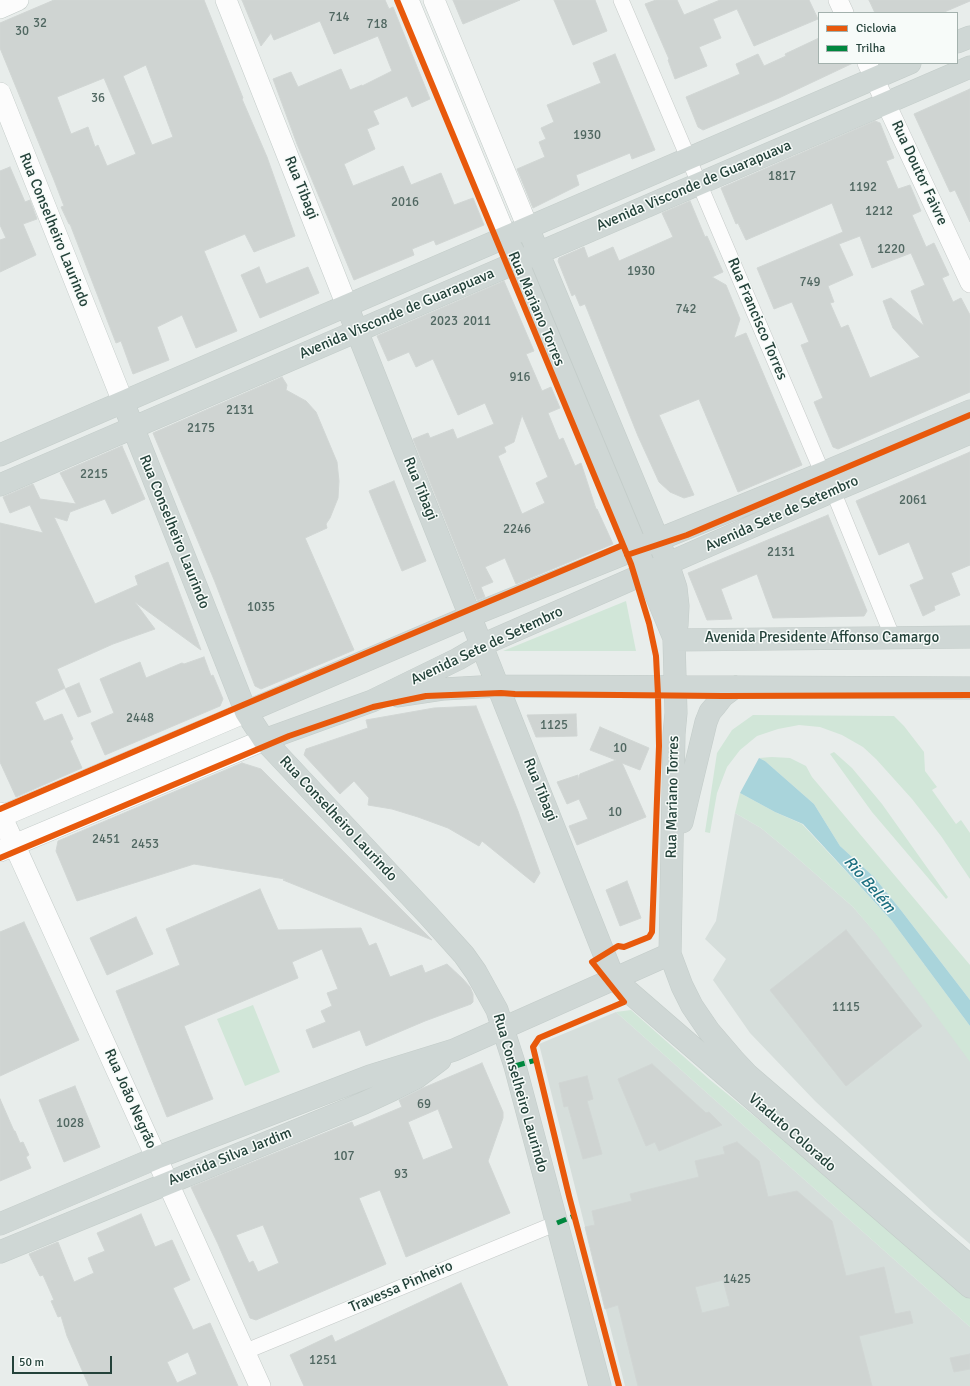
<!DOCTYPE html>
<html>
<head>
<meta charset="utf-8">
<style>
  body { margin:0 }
  #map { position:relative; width:970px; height:1386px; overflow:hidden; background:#e8edeb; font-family:Signika,sans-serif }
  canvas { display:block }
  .legend { position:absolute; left:818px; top:12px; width:140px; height:52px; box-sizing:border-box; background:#f7fbf9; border:1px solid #a3b1ad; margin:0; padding:5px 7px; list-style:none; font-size:12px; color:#24423a }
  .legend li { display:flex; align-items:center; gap:8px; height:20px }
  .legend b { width:20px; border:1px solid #a3b1ad }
  .scale { position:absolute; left:12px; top:1356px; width:100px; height:18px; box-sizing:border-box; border:2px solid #24423a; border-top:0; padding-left:5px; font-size:12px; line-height:14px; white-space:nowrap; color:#24423a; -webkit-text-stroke:3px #f7fbf9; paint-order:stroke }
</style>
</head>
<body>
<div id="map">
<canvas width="970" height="1386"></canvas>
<ul class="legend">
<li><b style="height:5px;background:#e8590c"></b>Ciclovia</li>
<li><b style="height:5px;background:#00873e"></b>Trilha</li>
</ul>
<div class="scale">50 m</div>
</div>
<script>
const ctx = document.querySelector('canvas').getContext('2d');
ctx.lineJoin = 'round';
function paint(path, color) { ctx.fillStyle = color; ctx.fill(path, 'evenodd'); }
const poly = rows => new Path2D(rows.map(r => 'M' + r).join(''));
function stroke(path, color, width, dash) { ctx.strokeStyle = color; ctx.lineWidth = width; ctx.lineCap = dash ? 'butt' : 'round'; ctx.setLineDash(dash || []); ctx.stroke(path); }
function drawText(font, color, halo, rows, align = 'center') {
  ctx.font = font + ' Signika,sans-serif'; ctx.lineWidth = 3; ctx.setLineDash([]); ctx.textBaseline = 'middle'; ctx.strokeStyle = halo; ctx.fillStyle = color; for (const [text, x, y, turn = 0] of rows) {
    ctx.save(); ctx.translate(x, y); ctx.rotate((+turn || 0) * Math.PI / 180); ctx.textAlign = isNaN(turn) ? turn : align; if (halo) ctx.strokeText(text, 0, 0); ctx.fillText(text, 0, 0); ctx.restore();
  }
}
paint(poly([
  [735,813,761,828,795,856,853,907,915,978,970,1058,970,1244,934,1213,815,1101,750,1033,713,980,726,959,705,939,716,921],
  [616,1012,970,1327,970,1386,625,1386,539,1044]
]), '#d6dedb');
paint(poly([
  [626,601,636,651,503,651],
  [753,715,894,716,904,726,924,752,925,771,937,787,932,790,956,824,961,820,970,833,970,879,941,836,912,799,876,759,863,747,842,735,820,727,799,725,778,729,757,736,740,750,727,767,717,793,710,833,705,832,717,753,732,730],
  [834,752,852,768,882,804,948,897,946,899,872,812,830,754],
  [772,757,790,758,806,766,812,777,970,965,970,1000,900,909,874,877,840,846,814,804,765,761,759,758],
  [740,793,775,812,802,824,892,921,970,1026,970,1062,876,934,853,907,795,856,761,828,735,813],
  [253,1005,280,1072,245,1086,217,1019],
  [631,1010,709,1079,859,1202,970,1298,970,1327,616,1012]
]), '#d1e6d8');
paint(poly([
  [759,758,765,761,814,804,840,846,874,877,900,909,970,1000,970,1026,892,921,803,824,775,812,740,793]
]), '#a9d4db');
const building = poly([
  [54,0,204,0,243,98,242,99,267,157,295,236,254,252,245,234,204,251,237,331,196,348,182,315,157,327,169,360,133,374,121,341,116,343,70,224,69,224,61,207,64,206,54,180,0,48,0,23,54,0],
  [146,65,173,137,152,145,123,76,146,65],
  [104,78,136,154,107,166,98,145,95,147,88,127,71,134,57,97,104,78],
  [242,0,385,0,389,9,393,7,430,99,412,107,407,96,373,111,379,124,367,129,375,149,344,164,353,186,403,166,411,185,441,173,454,205,473,198,484,225,436,245,434,240,412,249,414,255,354,280,297,144,273,79,291,72,298,87,341,69,350,90,362,85,362,86,392,71,378,36,334,54,320,21,274,40,271,33,261,46,242,0],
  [453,0,520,0,463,24,453,0],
  [554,0,595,0,607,31,573,45,554,0],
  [656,0,677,0,684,15,720,0,809,0,818,19,754,46,737,9,713,19,721,38,699,47,707,66,675,79,668,60,669,59,645,4,656,0],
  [869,0,970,0,970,1,942,13,875,13,869,0],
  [819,38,819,63,853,63,779,98,703,130,698,127,686,97,740,74,736,64,758,54,764,66,786,56,785,54,819,38],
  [615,54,655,150,632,159,630,153,576,175,579,185,533,208,517,169,545,157,539,142,546,139,541,128,554,122,547,105,601,83,593,63,615,54],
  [970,89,970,222,955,190,950,192,914,114,970,89],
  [875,121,880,123,894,158,886,161,898,189,910,185,921,211,912,215,926,247,934,243,949,275,942,278,953,302,961,298,970,315,970,392,838,449,833,447,814,402,823,398,801,345,809,342,792,302,774,309,757,268,843,232,832,203,746,240,738,223,736,224,721,188,875,121],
  [860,236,872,268,911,253,925,285,911,291,924,326,891,298,883,301,893,328,920,357,870,378,848,325,841,328,830,303,834,302,828,286,853,275,839,244,860,236],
  [10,167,25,202,30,200,37,219,23,224,36,255,0,272,0,240,6,238,0,225,0,171,10,167],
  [690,201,705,237,707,236,723,272,712,277,726,285,740,319,734,338,746,333,802,465,738,492,699,399,659,415,694,495,684,498,670,492,659,482,638,436,585,304,580,306,575,294,572,296,558,261,559,258,584,247,588,258,613,247,619,261,673,237,662,213,690,201],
  [259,267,266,284,308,267,319,293,260,318,241,275,259,267],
  [504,281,534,351,526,354,542,391,551,387,560,408,548,413,559,440,563,438,575,466,581,463,596,509,597,509,613,544,516,584,505,558,485,567,493,582,481,587,485,597,477,600,413,439,428,433,430,438,453,429,457,439,494,424,485,403,458,415,433,359,416,367,409,352,388,361,377,336,504,281],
  [522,415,548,477,536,483,545,503,522,514,498,456,506,452,504,447,514,442,522,415],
  [282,377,287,385,286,390,306,401,316,412,337,462,339,481,338,498,330,518,326,524,327,528,305,538,354,650,261,689,255,686,215,582,153,433,282,377],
  [122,446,145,499,112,514,105,499,70,512,67,521,54,517,95,604,138,585,135,576,168,562,201,650,135,602,155,629,113,644,57,669,65,688,35,702,44,721,62,714,73,739,70,741,82,768,16,797,0,762,0,523,43,533,30,505,10,513,3,497,33,484,40,499,76,504,60,473,122,446],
  [970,452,970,565,951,573,960,595,934,606,935,610,923,616,910,585,924,579,909,542,879,555,856,501,970,452],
  [394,481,426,561,402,571,369,491,394,481],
  [828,515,867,611,864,616,773,618,757,574,721,589,732,619,707,620,688,573,828,515],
  [204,657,211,676,213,675,223,699,220,706,105,755,91,723,114,713,100,679,140,662,146,678,182,663,184,664,204,657],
  [79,683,91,712,78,717,65,689,79,683],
  [476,706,518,811,540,873,534,883,482,841,479,846,448,828,418,817,392,809,368,805,369,798,354,781,340,794,304,755,306,749,368,728,366,720,434,708,476,706],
  [576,714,577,736,536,737,527,715,576,714],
  [600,727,649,748,640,770,622,763,646,817,577,845,569,826,588,819,579,799,567,804,557,782,578,775,578,780,580,774,616,760,590,750,600,727],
  [242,763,261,769,432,940,283,880,285,879,194,864,77,901,56,851,58,841,242,763],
  [627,881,641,918,620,926,606,890,627,881],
  [260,889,278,930,361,928,369,946,376,943,390,977,422,965,425,973,447,964,463,979,470,987,473,994,473,1002,471,1004,425,1021,366,1046,360,1030,313,1048,306,1030,326,1022,321,1011,332,1006,327,993,338,989,322,949,292,962,298,978,184,1026,213,1099,167,1117,116,991,180,965,166,929,260,889],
  [136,917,153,954,107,975,90,938,136,917],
  [24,922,79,1040,0,1076,0,932,24,922],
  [846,930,922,1026,846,1086,770,990,846,930],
  [482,1063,503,1112,503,1118,488,1161,510,1213,406,1257,380,1190,359,1198,386,1264,256,1320,250,1318,218,1244,191,1187,352,1122,354,1127,402,1107,399,1100,423,1088,482,1063],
  [438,1109,453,1148,423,1160,408,1122,438,1109],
  [263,1225,279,1263,258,1272,253,1261,249,1263,236,1235,263,1225],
  [652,1064,706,1113,709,1112,722,1125,659,1151,655,1142,646,1146,618,1079,652,1064],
  [587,1076,593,1099,587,1101,602,1154,583,1159,568,1106,564,1107,559,1083,587,1076],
  [75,1086,100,1147,64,1162,39,1100,75,1086],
  [0,1099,14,1131,15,1131,20,1143,23,1142,29,1155,26,1157,31,1168,0,1181,0,1099],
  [737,1142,759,1161,768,1197,797,1191,832,1221,846,1276,884,1267,895,1314,910,1311,913,1323,859,1336,872,1386,638,1386,618,1305,605,1309,585,1227,595,1225,592,1211,632,1201,630,1194,699,1177,695,1161,725,1154,723,1147,737,1142],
  [723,1280,730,1306,702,1313,695,1287,723,1280],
  [141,1214,155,1247,172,1240,190,1280,173,1288,193,1330,210,1323,238,1386,89,1386,67,1336,61,1316,58,1317,51,1301,54,1300,43,1275,40,1276,29,1254,58,1242,74,1282,94,1273,88,1258,105,1251,97,1233,141,1214],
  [188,1352,197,1374,177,1383,167,1362,188,1352],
  [461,1283,508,1386,304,1386,290,1355,332,1335,335,1342,461,1283],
  [970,1354,970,1369,954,1372,950,1358,970,1354]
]);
paint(building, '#cfd4d2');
stroke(building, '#d1d6d4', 1);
const minor = poly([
  [621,0,819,465,833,491,893,638],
  [244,1352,557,1223]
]);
const tertiary = poly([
  [838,0,844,13],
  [867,63,970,283]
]);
const secondary = poly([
  [226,0,347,306],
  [408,0,506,237],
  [434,0,528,228],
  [0,8,18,0],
  [0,93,123,402],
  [0,813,260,1386],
  [0,817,246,712],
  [0,851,264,740]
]);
const primary = poly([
  [957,42,970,37],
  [528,228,668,564,676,588,678,606,677,625,674,640,676,713,674,734,670,954,682,986,692,1006,709,1031,733,1059,748,1075,970,1266],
  [512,249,674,638],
  [347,306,614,979,970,1287],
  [123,402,246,712,264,740,429,916,464,955,476,972,497,1010,515,1066,600,1386],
  [0,455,910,63],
  [0,485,970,67],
  [645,545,823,473,970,411],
  [674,640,970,637],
  [398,696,444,689,498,686,970,688],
  [246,712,470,616,626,553],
  [264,740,372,701,458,659,482,645,833,491,970,433],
  [682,822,706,722,710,712,716,705,723,696,735,687],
  [0,1224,156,1158,370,1076,454,1050,670,954],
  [0,1252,364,1103,392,1090,416,1078,440,1060]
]);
stroke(minor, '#c5cac8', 16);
stroke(tertiary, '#c5cac8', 20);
stroke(secondary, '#c3cbc8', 22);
stroke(primary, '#c3ccc9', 23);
stroke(minor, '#fcfcfc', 15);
stroke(tertiary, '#fcfcfc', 19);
stroke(secondary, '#fcfcfc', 21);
stroke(primary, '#cfd7d5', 22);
stroke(poly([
  [515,1066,536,1060],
  [557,1223,574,1216]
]), '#00873e', 5, [10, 5]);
stroke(poly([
  [397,0,631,564,649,623,656,656,658,695,659,746,652,932,649,937,624,947,618,946,592,962,624,1002,539,1038,533,1047,569,1196,619,1386],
  [627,555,687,535,970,415],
  [0,809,243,705,623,545],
  [0,858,289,736,373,707,426,696,501,693,515,694,723,696,970,695]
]), '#e8590c', 6);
drawText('13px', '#506761', null, [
  ["714",339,18],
  ["32",40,24],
  ["718",377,25],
  ["30",22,32],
  ["36",98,99],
  ["1930",587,136],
  ["1817",782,177],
  ["1192",863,188],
  ["2016",405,203],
  ["1212",879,212],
  ["1220",891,250],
  ["1930",641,272],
  ["749",810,283],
  ["742",686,310],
  ["2023",444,322],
  ["2011",477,322],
  ["916",520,378],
  ["2131",240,411],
  ["2175",201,429],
  ["2215",94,475],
  ["2061",913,501],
  ["2246",517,530],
  ["2131",781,553],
  ["1035",261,608],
  ["2448",140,719],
  ["1125",554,726],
  ["10",620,749],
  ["10",615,813],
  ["2451",106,840],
  ["2453",145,845],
  ["1115",846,1008],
  ["69",424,1105],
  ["1028",70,1124],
  ["107",344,1157],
  ["93",401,1175],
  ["1425",737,1280],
  ["1251",323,1361]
]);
drawText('15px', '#24423a', '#f7fbf9', [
  ["Rua Doutor Faivre",919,173,65],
  ["Avenida Visconde de Guarapuava",694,186,-23],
  ["Rua Tibagi",301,188,68],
  ["Rua Conselheiro Laurindo",54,230,68],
  ["Rua Mariano Torres",536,309,67],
  ["Avenida Visconde de Guarapuava",397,314,-23],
  ["Rua Francisco Torres",757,319,67],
  ["Rua Tibagi",420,489,68],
  ["Avenida Sete de Setembro",782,514,-24],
  ["Rua Conselheiro Laurindo",174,532,68],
  ["Avenida Presidente Affonso Camargo",822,638],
  ["Avenida Sete de Setembro",487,646,-25],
  ["Rua Tibagi",540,790,68],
  ["Rua Mariano Torres",673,797,-89],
  ["Rua Conselheiro Laurindo",338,819,47],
  ["Rua Conselheiro Laurindo",520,1093,74],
  ["Rua João Negrão",130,1099,66],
  ["Viaduto Colorado",792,1133,41],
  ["Avenida Silva Jardim",230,1157,-22],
  ["Travessa Pinheiro",401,1287,-23]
]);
drawText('italic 16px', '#1c6f80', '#f7fbf9', [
  ["Rio Belém",869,885,49]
]);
</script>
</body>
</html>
